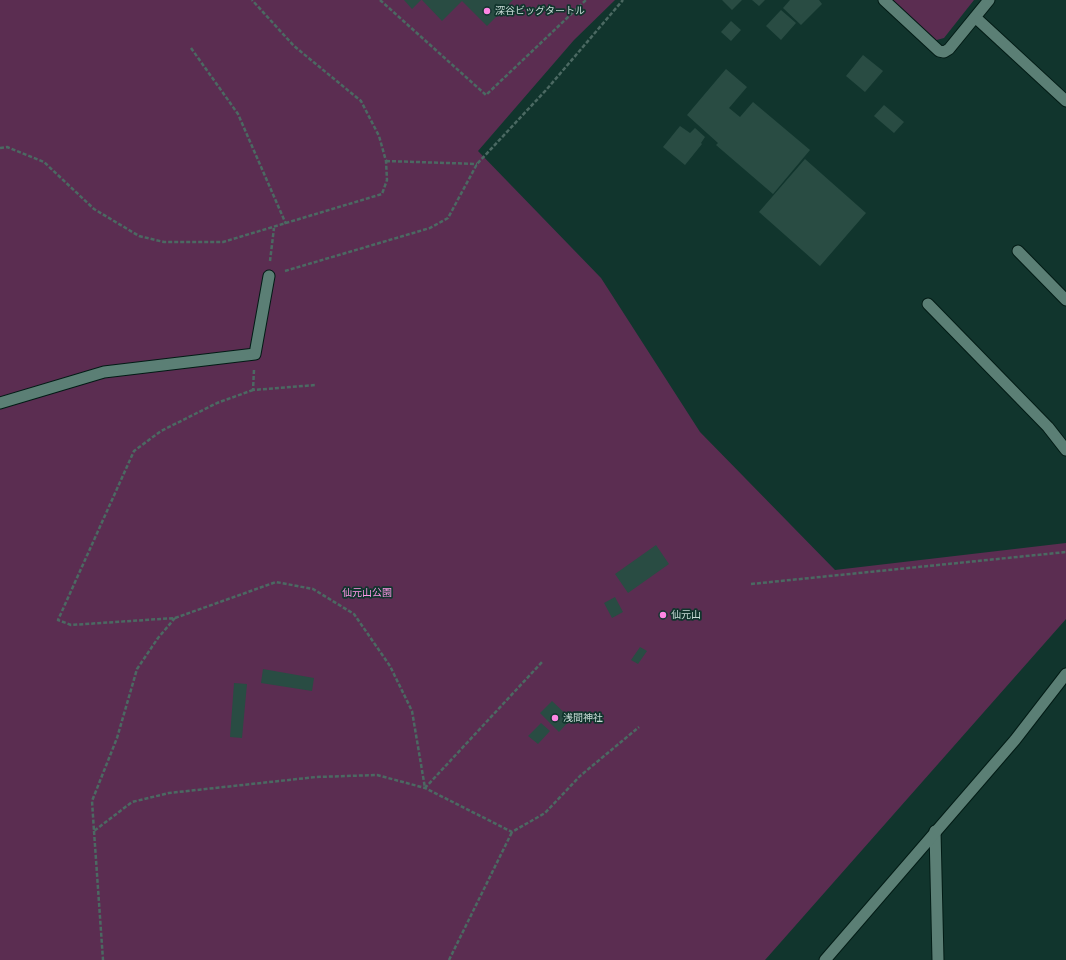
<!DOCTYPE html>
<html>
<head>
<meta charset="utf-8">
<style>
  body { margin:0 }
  canvas { display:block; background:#11352d }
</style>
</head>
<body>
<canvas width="1066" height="960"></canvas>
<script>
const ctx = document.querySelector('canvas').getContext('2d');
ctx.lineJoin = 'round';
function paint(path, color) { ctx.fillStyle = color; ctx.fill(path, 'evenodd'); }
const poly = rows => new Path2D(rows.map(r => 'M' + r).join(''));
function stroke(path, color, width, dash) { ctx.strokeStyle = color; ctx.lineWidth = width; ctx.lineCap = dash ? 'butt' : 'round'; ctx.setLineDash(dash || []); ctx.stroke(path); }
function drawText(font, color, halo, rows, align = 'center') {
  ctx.font = font + ' "Work Sans","Noto Sans JP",sans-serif'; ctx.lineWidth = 3.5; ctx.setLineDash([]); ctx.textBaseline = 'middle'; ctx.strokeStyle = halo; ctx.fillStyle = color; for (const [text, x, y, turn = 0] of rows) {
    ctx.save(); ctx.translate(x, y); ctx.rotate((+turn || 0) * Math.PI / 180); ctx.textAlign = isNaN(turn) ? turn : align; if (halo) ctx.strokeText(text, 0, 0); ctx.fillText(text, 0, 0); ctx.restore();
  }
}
paint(poly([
  [0,0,615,0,574,40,478,151,601,278,700,432,835,570,1066,543,1066,619,765,960,0,960],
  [890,0,974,0,944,38,933,41]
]), '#5b2d51');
paint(poly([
  [404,0,421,0,412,9],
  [422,0,513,0,487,26,462,1,442,21],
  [722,0,742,0,732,10],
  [752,0,765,0,759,6],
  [790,0,819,0,822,4,801,25,783,8],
  [781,10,796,23,781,40,766,26],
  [731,21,741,30,731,41,721,32],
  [863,55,883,71,865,92,846,76],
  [726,69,747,87,729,108,740,117,753,102,810,150,773,194,716,145,718,143,687,115],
  [884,105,904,122,894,133,874,116],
  [680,126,690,133,695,128,705,137,701,143,702,144,685,165,663,147],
  [805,159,866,213,820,266,759,212],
  [656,545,669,564,628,593,615,574],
  [615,597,623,612,612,618,604,603],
  [640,647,647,651,638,664,631,660],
  [263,669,314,678,312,691,261,683],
  [234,683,247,684,242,738,230,737],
  [552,701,571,719,559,732,540,713],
  [541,723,550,731,538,744,528,736]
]), '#294c43');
const minor = poly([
  [884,0,939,51,944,52,949,49,989,0],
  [975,17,1066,101],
  [1018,251,1066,300],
  [928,304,1048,427,1066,450],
  [0,403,104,372,255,354,269,276],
  [935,831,938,960]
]);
const tertiary = poly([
  [825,960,1015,740,1066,674]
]);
stroke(minor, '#021b15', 13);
stroke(tertiary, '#021b15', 13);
stroke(poly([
  [380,0,486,95,586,0],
  [191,48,238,114,286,224],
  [0,148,7,147,44,162,94,209,139,236,164,242,223,242,382,194,387,180,386,161,379,136,361,101,294,46,252,0],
  [386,161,477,164],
  [270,261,274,228],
  [285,271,430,228,448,218,477,164,547,89,623,0],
  [254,370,253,390,316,385],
  [253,390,217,403,161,431,134,451,58,620,71,625,175,618,276,582,313,589,354,614,390,666,412,711,425,788,543,661],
  [751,584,1066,552],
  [175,618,158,638,137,669,117,738,92,801,94,831,132,802,169,793,316,777,377,775,425,788,512,832,545,813,580,776,639,727],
  [94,831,103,960],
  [449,960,512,832]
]), '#4b6962', 2.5, [4, 2]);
stroke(minor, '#5b7f75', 11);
stroke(tertiary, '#5b7f75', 11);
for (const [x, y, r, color] of [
  [487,11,4,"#fd86e3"],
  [663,615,4,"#fd86e3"],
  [555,718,4,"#fd86e3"]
]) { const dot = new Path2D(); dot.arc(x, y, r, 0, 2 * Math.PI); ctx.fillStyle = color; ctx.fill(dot); stroke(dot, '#11352d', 1.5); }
drawText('10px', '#c7dad5', '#11352d', [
  ["深谷ビッグタートル",495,11],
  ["仙元山",671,615],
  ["浅間神社",563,718]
], 'left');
drawText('10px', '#fe96e6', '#11352d', [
  ["仙元山公園",367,593]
]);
</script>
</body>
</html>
